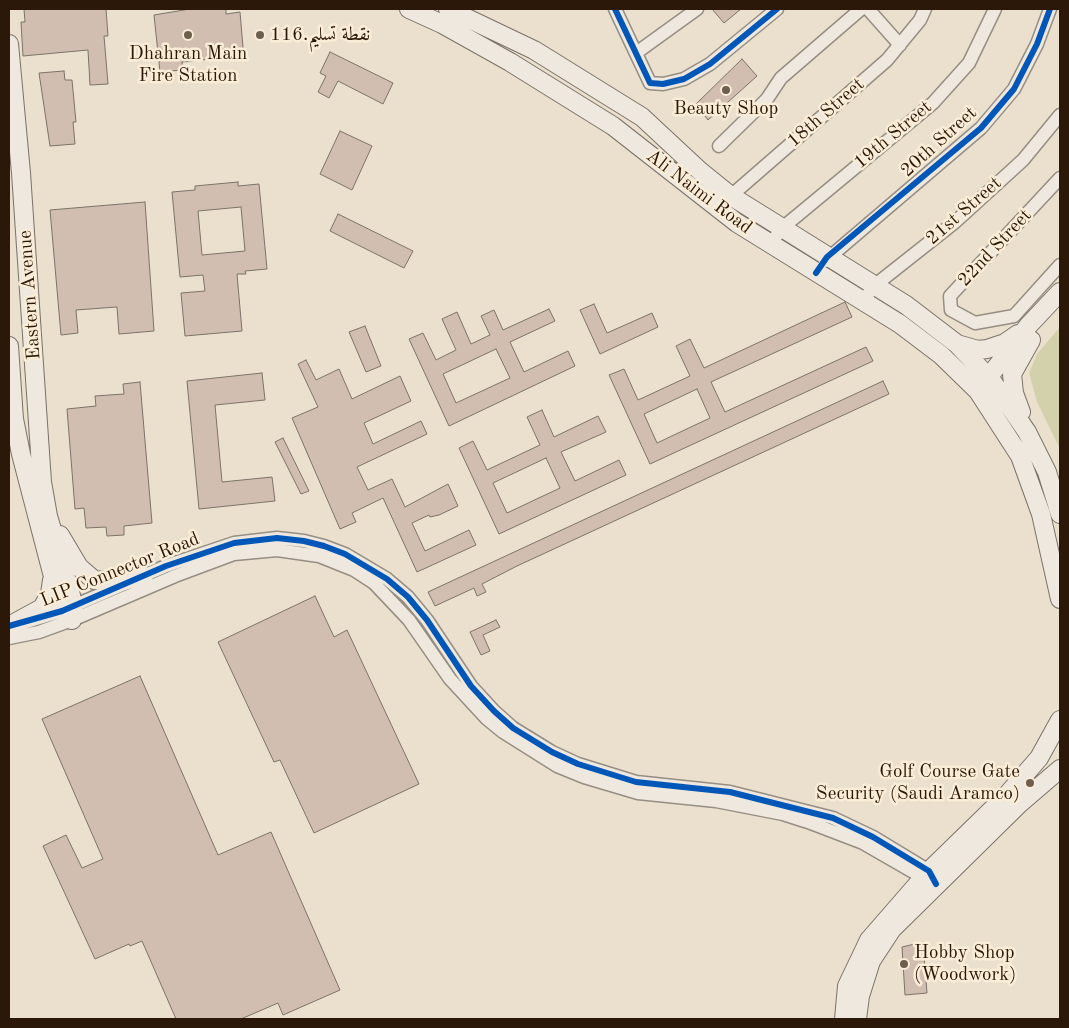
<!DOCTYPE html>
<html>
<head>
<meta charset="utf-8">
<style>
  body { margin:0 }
  #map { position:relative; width:1069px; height:1028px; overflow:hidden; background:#ebe0ce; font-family:"Old Standard TT",serif }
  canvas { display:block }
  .frame { position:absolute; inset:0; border:10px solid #2b1809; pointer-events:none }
</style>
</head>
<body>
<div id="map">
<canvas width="1069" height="1028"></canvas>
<div class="frame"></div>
</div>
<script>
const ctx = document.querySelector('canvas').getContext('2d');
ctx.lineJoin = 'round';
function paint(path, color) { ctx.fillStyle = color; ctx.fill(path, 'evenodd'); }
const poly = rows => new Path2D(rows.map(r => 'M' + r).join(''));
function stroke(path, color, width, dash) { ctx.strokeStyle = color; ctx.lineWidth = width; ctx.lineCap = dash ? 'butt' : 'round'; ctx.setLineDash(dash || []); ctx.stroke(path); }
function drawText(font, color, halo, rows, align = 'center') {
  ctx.font = font + ' "Old Standard TT",Amiri,serif'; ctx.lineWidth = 5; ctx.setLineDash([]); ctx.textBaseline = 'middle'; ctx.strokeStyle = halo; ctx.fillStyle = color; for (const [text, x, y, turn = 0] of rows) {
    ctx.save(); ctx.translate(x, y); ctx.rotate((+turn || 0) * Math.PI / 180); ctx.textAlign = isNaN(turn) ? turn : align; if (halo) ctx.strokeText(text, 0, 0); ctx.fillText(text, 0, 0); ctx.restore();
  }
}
paint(poly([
  [1060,327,1060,449,1037,402,1029,373,1037,354]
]), '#d3d0ac');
const building = poly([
  [24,9,106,9,108,36,104,36,108,84,90,85,88,50,23,56,21,22,25,22,24,9],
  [190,9,226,9,226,14,240,12,244,59,231,60,231,57,182,62,183,70,160,72,154,15,190,9],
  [712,9,741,9,724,23,712,9],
  [330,52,393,83,383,104,338,81,329,98,318,92,326,76,320,73,330,52],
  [742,59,757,76,708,120,696,104,742,59],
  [64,71,65,80,72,80,76,122,73,122,75,144,50,146,39,73,64,71],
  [340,131,372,146,352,190,320,174,340,131],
  [238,182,238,186,259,184,267,269,245,271,246,274,237,274,242,331,185,336,181,293,205,291,203,275,180,277,172,192,195,190,195,186,238,182],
  [241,207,245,251,202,255,198,211,241,207],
  [145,202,154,331,119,334,117,307,76,310,78,333,61,335,50,210,145,202],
  [338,214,413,251,404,268,330,231,338,214],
  [845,302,852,317,711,382,725,412,866,347,873,361,650,464,609,375,624,369,638,400,690,376,676,346,690,339,704,368,845,302],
  [697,389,710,418,657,443,644,414,697,389],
  [594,304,607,333,652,313,658,327,600,354,580,310,594,304],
  [549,309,555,321,510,342,524,372,568,351,575,366,449,426,409,339,423,333,436,360,456,350,442,319,457,312,471,344,490,335,481,316,494,310,503,330,549,309],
  [496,349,510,378,456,403,443,374,496,349],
  [365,326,381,366,366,372,349,332,365,326],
  [306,360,316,380,339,369,352,399,400,376,411,401,364,423,373,444,421,421,427,434,357,467,368,490,392,479,405,507,448,484,458,506,439,515,430,517,429,515,412,523,425,551,469,530,476,545,417,572,383,498,352,513,356,522,340,529,292,418,318,407,298,364,306,360],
  [262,373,265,400,215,405,222,482,272,477,275,501,199,509,187,381,262,373],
  [883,381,889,394,517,566,482,584,486,592,477,596,474,588,435,606,428,592,883,381],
  [140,382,152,523,124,526,124,535,107,536,106,527,86,528,84,508,75,509,67,409,96,406,95,396,124,394,123,384,140,382],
  [542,410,554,437,598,416,606,432,561,452,575,481,619,460,626,475,499,534,459,448,473,441,487,470,540,445,527,417,542,410],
  [546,458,560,488,507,513,493,483,546,458],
  [283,438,309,491,301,494,275,442,283,438],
  [315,596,334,637,347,630,419,784,314,833,280,760,274,762,218,642,315,596],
  [496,620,500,627,483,635,490,651,481,655,470,632,496,620],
  [140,676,218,855,271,832,340,990,283,1015,278,1003,241,1019,176,1019,142,941,130,946,129,944,95,959,43,846,66,835,82,868,103,859,42,719,140,676],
  [923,942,927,993,905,995,902,947,923,942]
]);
paint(building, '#d1beb1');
stroke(building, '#7b7368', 1);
const minor = poly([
  [615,9,650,83,663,84,684,79,710,64,777,9],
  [868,9,900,45],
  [636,53,697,9],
  [719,146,767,99,781,78,861,9],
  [1060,178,950,296,951,310,975,323,1014,316,1060,265],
  [725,201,887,60,920,20,925,9],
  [770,245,781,229,933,103,969,63,995,9],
  [825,261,981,128,1014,89,1037,44,1050,9],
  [863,301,874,286,955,222,1023,160,1060,115],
  [23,623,62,611,166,566,234,543,277,538,304,541,324,546,345,554,387,579,408,597,427,620,471,686,494,711,513,728,552,752,578,764,636,782,730,792,833,818,873,837,929,871,932,877],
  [9,638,39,632,72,620,175,576,234,554,277,550,319,556,354,570,374,583,409,620,450,679,486,718,503,732,557,766,584,777,638,793,716,801,783,814,808,822,863,843,929,881]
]);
const secondary = poly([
  [409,9,442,24,510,62,613,126,737,223,900,324,941,355,978,391,1020,456,1041,514,1060,599],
  [448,9,534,50,642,117,700,171,731,196,906,305,957,344,992,381,1027,432,1047,472,1060,514],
  [9,44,21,173,42,482,48,516,74,606,72,620],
  [957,344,978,350,987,349,1005,343,1018,334],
  [9,346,14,419,21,454,62,611,72,620],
  [981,387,1028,326,1060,292],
  [1021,412,1014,393,1012,374,1031,340],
  [60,535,79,567,94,580,119,582,144,576],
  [9,626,42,608,50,594,52,580],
  [844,1019,847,986,869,940,929,871,1007,795,1039,758,1060,720],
  [857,1019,860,996,871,961,892,929,1018,805,1060,769]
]);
stroke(minor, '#968e82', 15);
stroke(secondary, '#7b7368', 20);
stroke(minor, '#eee8df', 12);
stroke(secondary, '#eee8df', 18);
stroke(poly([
  [615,9,650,83,663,84,684,79,710,64,777,9],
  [816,273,827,257,981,128,1014,89,1037,44,1050,9],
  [9,626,62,611,166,566,234,543,277,538,304,541,324,546,345,554,387,579,408,597,427,620,471,686,494,711,513,728,552,752,578,764,636,782,730,792,833,818,873,837,929,871,936,884]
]), '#0057b8', 6);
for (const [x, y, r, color] of [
  [188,35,5,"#6e5e4e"],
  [260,35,5,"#6e5e4e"],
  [726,90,5,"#6e5e4e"],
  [1030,783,5,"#6e5e4e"],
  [904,964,5,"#6e5e4e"]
]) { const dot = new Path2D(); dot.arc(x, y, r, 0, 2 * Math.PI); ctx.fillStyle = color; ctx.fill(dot); stroke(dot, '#faedd7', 2); }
drawText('19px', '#2b1809', '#faedd7', [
  ["نقطة تسليم.116",270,35],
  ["Dhahran Main",188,54,"center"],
  ["Fire Station",188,76,"center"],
  ["Beauty Shop",726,109,"center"],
  ["Golf Course Gate",1020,772,"right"],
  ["Security (Saudi Aramco)",1020,794,"right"],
  ["Hobby Shop",914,953],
  ["(Woodwork)",914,975]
], 'left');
drawText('19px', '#2b1809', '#faedd7', [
  ["18th Street",826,113,-41],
  ["19th Street",893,135,-40],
  ["20th Street",939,142,-42],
  ["Ali Naimi Road",699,192,37],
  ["21st Street",964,211,-41],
  ["22nd Street",995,248,-47],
  ["Eastern Avenue",30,295,-94],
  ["LIP Connector Road",120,570,-22]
]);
</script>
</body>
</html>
